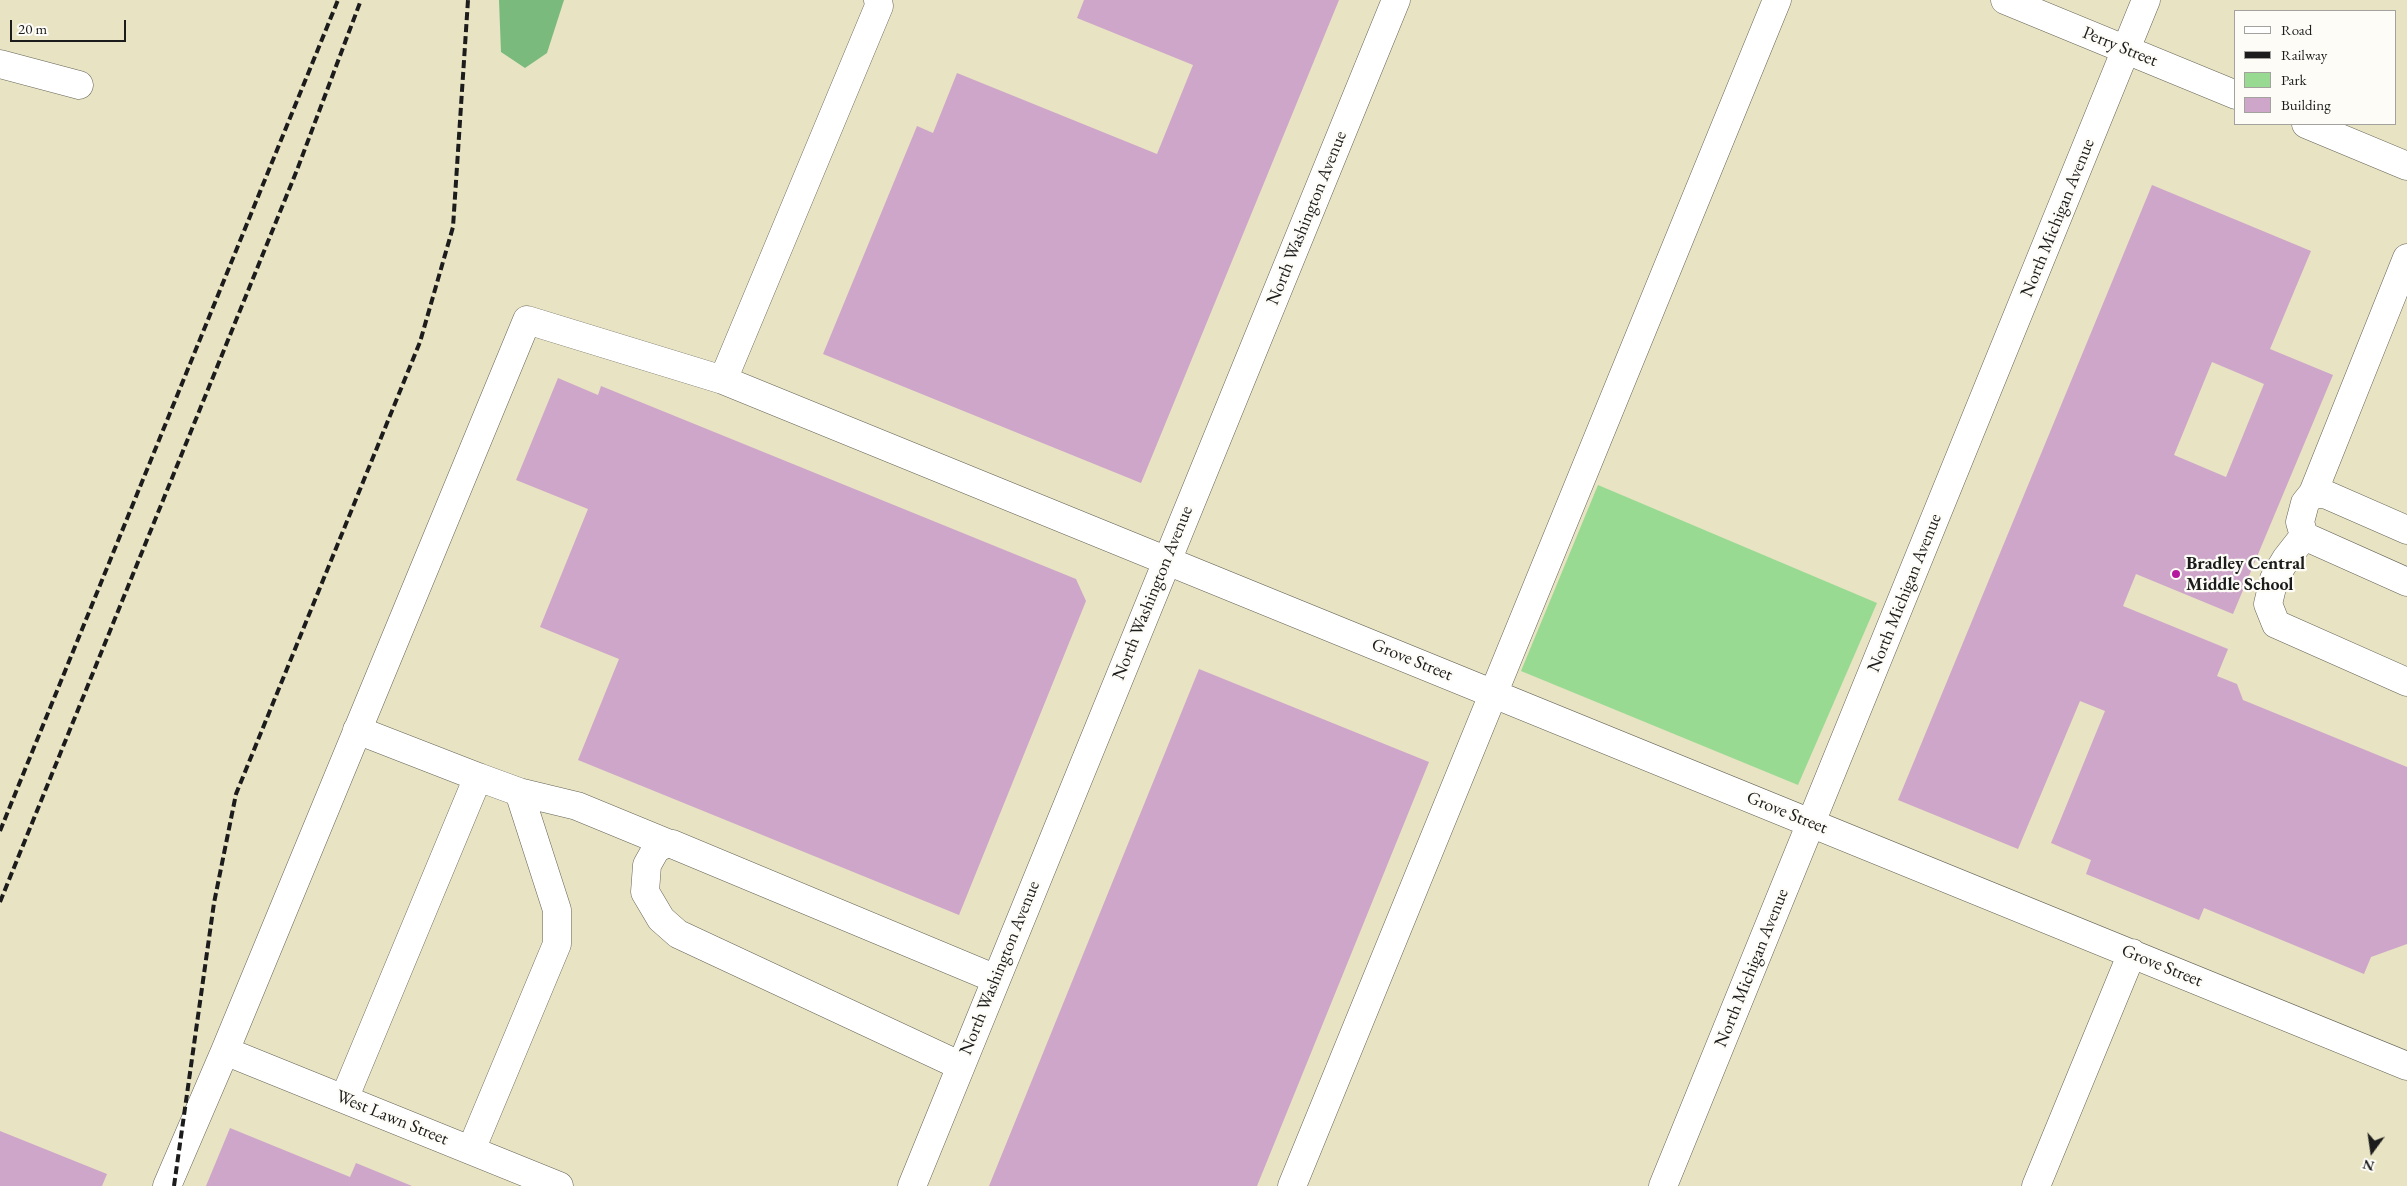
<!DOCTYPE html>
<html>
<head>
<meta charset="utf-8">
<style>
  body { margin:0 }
  #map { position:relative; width:2407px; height:1186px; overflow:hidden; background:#e8e3c2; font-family:"EB Garamond",serif }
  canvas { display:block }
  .legend { position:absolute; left:2234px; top:10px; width:162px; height:115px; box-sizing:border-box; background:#fdfcf7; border:1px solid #a3a29f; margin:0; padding:6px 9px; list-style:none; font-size:15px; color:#1c1c1c }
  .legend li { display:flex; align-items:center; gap:10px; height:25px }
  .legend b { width:25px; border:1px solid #a3a29f }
  .north { position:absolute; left:2347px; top:1126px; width:50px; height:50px; -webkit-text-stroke:4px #fdfcf7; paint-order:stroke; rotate:194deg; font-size:14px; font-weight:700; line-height:20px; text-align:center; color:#1c1c1c }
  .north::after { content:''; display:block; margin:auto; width:18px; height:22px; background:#1c1c1c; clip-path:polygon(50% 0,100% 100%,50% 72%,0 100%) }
  .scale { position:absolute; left:10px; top:20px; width:116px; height:22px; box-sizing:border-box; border:2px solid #1c1c1c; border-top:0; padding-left:6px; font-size:15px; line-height:18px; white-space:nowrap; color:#1c1c1c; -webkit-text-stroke:4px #fdfcf7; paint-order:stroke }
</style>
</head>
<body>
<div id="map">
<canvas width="2407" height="1186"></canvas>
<ul class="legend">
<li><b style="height:6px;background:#fff"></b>Road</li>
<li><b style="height:6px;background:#1c1c1c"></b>Railway</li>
<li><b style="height:14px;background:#98da92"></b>Park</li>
<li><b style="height:14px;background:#cea6ca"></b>Building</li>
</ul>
<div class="north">N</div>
<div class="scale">20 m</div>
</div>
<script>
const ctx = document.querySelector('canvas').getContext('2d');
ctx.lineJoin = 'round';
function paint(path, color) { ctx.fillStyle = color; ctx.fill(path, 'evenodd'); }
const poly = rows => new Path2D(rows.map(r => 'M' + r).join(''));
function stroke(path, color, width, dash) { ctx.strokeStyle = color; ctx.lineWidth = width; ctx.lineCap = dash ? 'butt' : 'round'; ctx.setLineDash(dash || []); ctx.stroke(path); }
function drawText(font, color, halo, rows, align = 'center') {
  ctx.font = font + ' "EB Garamond",serif'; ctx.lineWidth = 4.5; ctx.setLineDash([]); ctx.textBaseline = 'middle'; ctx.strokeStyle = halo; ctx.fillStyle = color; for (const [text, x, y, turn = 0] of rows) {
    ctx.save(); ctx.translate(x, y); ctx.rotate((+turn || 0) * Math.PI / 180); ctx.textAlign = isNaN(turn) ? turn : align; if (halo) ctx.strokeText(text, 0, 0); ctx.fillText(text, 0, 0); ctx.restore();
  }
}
paint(poly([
  [1598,485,1877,603,1798,785,1521,671]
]), '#98da92');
paint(poly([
  [499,0,564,0,547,53,525,68,501,52]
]), '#7aba7c');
paint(poly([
  [1084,0,1339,0,1141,483,823,354,917,126,933,133,957,73,1157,154,1193,65,1077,18],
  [2152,185,2311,251,2270,349,2333,375,2233,614,2136,574,2123,606,2228,649,2217,676,2237,684,2243,700,2407,767,2407,944,2371,957,2364,974,2204,908,2199,920,2086,874,2091,860,2051,843,2105,711,2080,701,2018,849,1898,800],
  [2212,362,2264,384,2226,477,2174,455],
  [558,378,598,395,601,386,1076,579,1086,601,959,915,578,760,619,659,540,627,588,509,516,480],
  [1199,669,1429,762,1257,1186,989,1186],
  [230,1128,350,1177,356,1163,412,1186,206,1186],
  [0,1131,107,1174,102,1186,0,1186]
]), '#cea6ca');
const minor = poly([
  [2005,0,2236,95],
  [0,64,79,85],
  [2306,124,2407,166],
  [723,380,879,6,878,0],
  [2313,493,2407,258],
  [2407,530,2327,495,2313,493,2305,503,2300,522,2304,536,2407,582],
  [2304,536,2286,559,2274,579,2268,604,2276,624,2407,682],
  [519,792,577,806,667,843],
  [225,1051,559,1186],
  [961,1066,678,934,661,919,645,892,647,865,656,849,667,843,672,844,996,979],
  [344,1099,478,777,357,730],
  [471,1150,557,944,557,910,519,792,478,777],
  [167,1186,225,1051,527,320,723,380,2407,1066],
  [912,1186,1396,0],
  [1292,1186,1777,0],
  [1663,1186,2146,0],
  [2036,1186,2132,953]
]);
stroke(minor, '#636256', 29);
stroke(minor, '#fff', 28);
stroke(poly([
  [0,831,338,0],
  [0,902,297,170,361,0],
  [174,1186,214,903,236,794,420,342,453,227,468,0]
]), '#1c1c1c', 4, [8, 4]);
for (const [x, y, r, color] of [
  [2176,574,5,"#b5179e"]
]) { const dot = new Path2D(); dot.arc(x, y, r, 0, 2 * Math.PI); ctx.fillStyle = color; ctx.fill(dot); stroke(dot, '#fdfcf7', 2); }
drawText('18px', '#1c1c1c', '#fdfcf7', [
  ["Perry Street",2120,47,22],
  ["North Washington Avenue",1307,218,-68],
  ["North Michigan Avenue",2058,218,-68],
  ["North Washington Avenue",1153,593,-68],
  ["North Michigan Avenue",1905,593,-68],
  ["Grove Street",1412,660,22],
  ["Grove Street",1787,813,22],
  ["Grove Street",2162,966,22],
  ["North Washington Avenue",1000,968,-68],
  ["North Michigan Avenue",1752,968,-68],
  ["West Lawn Street",392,1118,22]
]);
drawText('bold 18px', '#1c1c1c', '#fdfcf7', [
  ["Bradley Central",2186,564],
  ["Middle School",2186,585]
], 'left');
</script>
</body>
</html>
